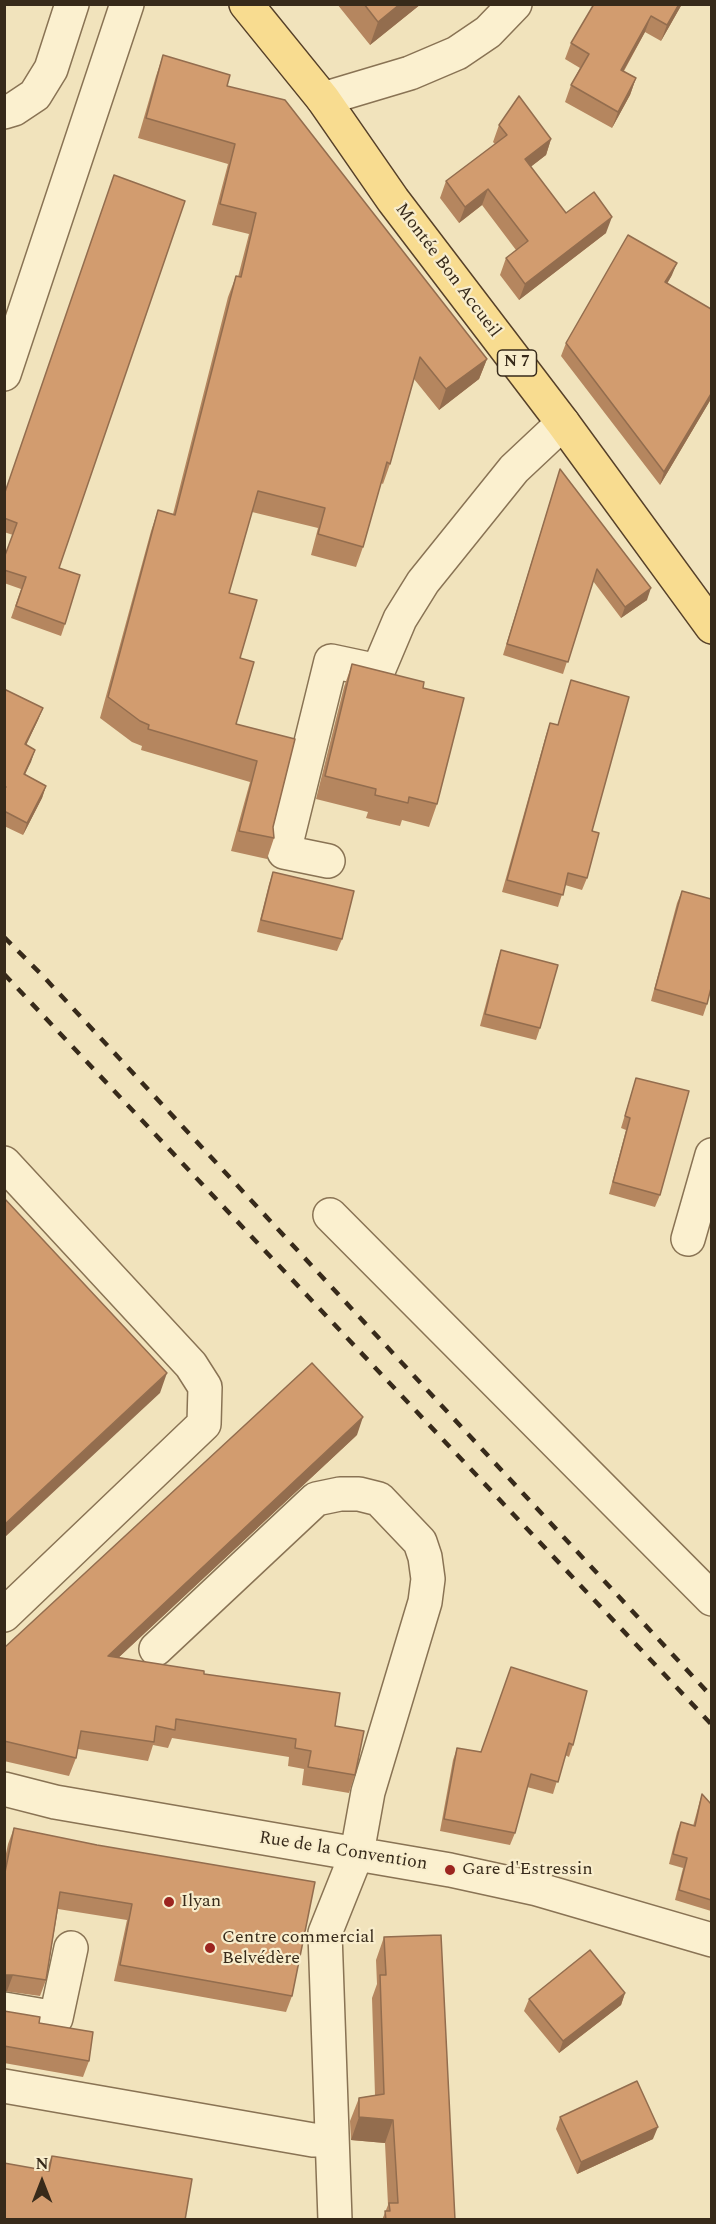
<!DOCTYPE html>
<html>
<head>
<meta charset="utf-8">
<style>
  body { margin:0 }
  #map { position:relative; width:716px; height:2224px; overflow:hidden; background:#f1e3bc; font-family:Spectral,serif }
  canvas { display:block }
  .frame { position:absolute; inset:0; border:6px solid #372a1a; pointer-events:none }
  .north { position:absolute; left:12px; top:2152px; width:60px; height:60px; -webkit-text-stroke:4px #f8edcc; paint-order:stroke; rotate:0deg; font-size:16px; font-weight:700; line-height:24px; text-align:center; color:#372a1a }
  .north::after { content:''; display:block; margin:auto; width:21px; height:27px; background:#372a1a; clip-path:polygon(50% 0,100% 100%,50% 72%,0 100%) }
</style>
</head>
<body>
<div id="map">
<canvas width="716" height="2224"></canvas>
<div class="frame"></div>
<div class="north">N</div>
</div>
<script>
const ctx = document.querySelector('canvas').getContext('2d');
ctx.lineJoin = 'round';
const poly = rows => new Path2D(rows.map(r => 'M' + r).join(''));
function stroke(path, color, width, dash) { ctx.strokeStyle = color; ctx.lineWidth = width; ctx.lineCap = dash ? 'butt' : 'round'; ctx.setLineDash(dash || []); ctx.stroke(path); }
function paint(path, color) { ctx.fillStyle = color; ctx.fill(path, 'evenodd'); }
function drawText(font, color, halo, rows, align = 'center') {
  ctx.font = font + ' Spectral,serif'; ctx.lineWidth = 4.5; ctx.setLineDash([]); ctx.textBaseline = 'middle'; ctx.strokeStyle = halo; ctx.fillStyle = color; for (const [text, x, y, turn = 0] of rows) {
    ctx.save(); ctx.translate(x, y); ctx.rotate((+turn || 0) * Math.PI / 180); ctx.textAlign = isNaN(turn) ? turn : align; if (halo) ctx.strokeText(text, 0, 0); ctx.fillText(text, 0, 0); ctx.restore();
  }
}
const minor = poly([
  [323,99,410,73,457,53,488,32,515,4],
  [4,112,14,109,35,95,51,69,72,4],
  [4,374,127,4],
  [328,861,284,852,331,661,378,671,400,619,423,582,514,469,563,423],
  [4,1163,191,1365,205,1387,204,1424,4,1615],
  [330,1215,712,1599],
  [688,1239,712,1155],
  [156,1649,316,1499,340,1494,359,1494,379,1499,420,1542,425,1557,428,1579,425,1602,368,1792,357,1853,325,1933,335,2220],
  [4,1789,55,1802,450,1870,537,1889,712,1940],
  [4,2009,56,2018,71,1948],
  [4,2086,313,2140,332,2140]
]);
const major = poly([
  [246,4,323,99,393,200,563,423,712,627]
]);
stroke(minor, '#897354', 36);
stroke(major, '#564029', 36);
stroke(minor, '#fbf0cf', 33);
stroke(major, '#f8dc90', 33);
stroke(poly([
  [4,937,42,975,712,1697],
  [4,974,712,1725]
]), '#372a1a', 4.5, [10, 10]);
paint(poly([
  [337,4,421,4,370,45],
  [682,4,661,41,645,32,624,71,636,78,630,95,612,128,565,102,571,85,580,68,565,59,571,43],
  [163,55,227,86,487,359,479,379,439,410,414,379,390,464,383,484,381,483,363,547,356,567,311,555,318,528,252,512,229,593,240,658,236,724,295,739,273,827,274,838,267,859,231,851,250,782,141,750,142,746,132,742,100,718,151,531,158,510,173,514,228,297,236,276,238,277,249,234,212,225,228,164,138,138,156,76],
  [499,125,551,139,546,155,530,167,566,213,606,233,519,300,500,275,506,258,516,250,482,205,459,223,440,198,446,181,495,144,493,142],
  [672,275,667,284,711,399,660,485,561,356,566,343],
  [560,469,647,600,621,618,593,581,563,674,503,655],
  [4,494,59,568,65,624,61,636,11,618,21,589,4,583,4,558,13,535,4,532],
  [352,664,423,688,437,804,429,827,402,820,400,826,366,818,368,812,316,799,344,687],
  [571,680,592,831,587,878,582,890,565,885,558,907,502,892,546,735,550,723,558,725],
  [4,689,43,708,38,720,26,745,35,750,25,775,46,786,42,798,23,835,4,826],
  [273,872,342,939,337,951,257,932,269,884],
  [682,891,707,1004,703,1016,651,1001,677,903],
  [501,950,540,1028,536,1040,480,1026,497,962],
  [636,1078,660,1195,655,1207,609,1194,626,1130,621,1128],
  [357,1435,119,1657,204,1674,335,1726,355,1775,349,1793,302,1785,304,1769,288,1766,289,1757,172,1738,168,1748,153,1745,148,1761,78,1749,76,1758,69,1776,4,1761,4,1648],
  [511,1667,573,1745,569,1757,565,1755,553,1794,527,1787,515,1833,510,1845,440,1831,453,1760,457,1748,481,1752],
  [702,1794,711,1804,711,1911,675,1900,683,1868,669,1864,677,1832,681,1822,693,1826,699,1804],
  [14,1828,292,1996,286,2012,114,1981,127,1920,58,1909,46,1980,40,1996,4,1991,4,1863,8,1844],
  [384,1937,455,2220,382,2220,388,2205,385,2143,351,2140,350,2121,359,2098,375,2095,372,1998,377,1984,376,1960],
  [625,1993,621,2005,559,2053,524,2011,529,1999],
  [4,2011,39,2023,89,2061,83,2077,4,2063],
  [560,2117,653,2139,577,2174,556,2129],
  [52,2156,185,2220,46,2170]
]), '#b5865f');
paint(poly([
  [400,4,421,4,370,45,378,22],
  [679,4,682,4,661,41,667,25],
  [651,16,645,32,615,86,621,70],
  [636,78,630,95,612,128,618,112],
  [551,139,546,155,519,176,525,159],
  [488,189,482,205,459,223,465,207],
  [612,217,606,233,519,300,525,284],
  [677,263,672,275,660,295,665,282],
  [487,359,479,379,439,410,446,389],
  [711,394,711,399,660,485,664,472],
  [651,588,647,600,621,618,625,607],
  [43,708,38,720,21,756,25,744],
  [35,750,31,762,19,786,24,774],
  [46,786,42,798,23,835,27,823],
  [167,1373,160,1393,4,1538,4,1525],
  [363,1417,357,1435,101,1674,108,1656],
  [4,1975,13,1975,7,1991,4,1991],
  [625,1993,621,2005,559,2053,563,2041],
  [359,2117,393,2120,385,2143,351,2140],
  [658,2127,653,2139,577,2174,581,2162]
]), '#936d4e');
const building = poly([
  [364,4,400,4,378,22,364,4],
  [594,4,679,4,667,25,651,16,621,70,636,78,618,112,571,85,589,54,571,43,594,4],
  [163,55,230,75,227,86,285,100,487,359,446,389,420,357,390,464,387,462,363,547,318,534,325,508,258,491,229,593,257,600,240,658,254,662,236,724,295,739,273,827,274,838,239,831,257,761,148,729,149,725,140,721,108,697,158,510,175,515,236,276,241,277,256,213,220,204,235,144,146,118,163,55],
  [519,96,551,139,525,159,566,213,594,192,612,217,525,284,506,258,528,241,488,189,465,207,446,181,507,135,499,125,519,96],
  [114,175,185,201,59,568,80,575,65,624,16,606,26,577,4,570,4,558,17,523,4,518,4,495,114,175],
  [628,235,677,263,665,282,711,309,711,394,664,472,566,343,628,235],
  [560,469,651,588,625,607,597,569,568,662,507,644,560,469],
  [352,664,424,682,423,688,464,698,437,804,409,797,408,803,375,795,376,789,325,776,352,664],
  [571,680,629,697,592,831,599,833,587,878,568,873,563,895,507,880,550,723,558,725,571,680],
  [4,689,43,708,25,744,35,750,24,774,46,786,27,823,4,811,4,789,6,787,4,786,4,689],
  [273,872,354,891,342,939,261,920,273,872],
  [682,891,711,899,711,988,707,1004,655,989,682,891],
  [501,950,558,965,540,1028,485,1014,501,950],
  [636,1078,689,1091,660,1195,613,1182,630,1118,625,1116,636,1078],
  [4,1198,167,1373,4,1525,4,1198],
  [312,1363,363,1417,108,1656,204,1671,204,1674,340,1693,335,1726,364,1731,355,1775,308,1767,311,1751,295,1748,296,1739,176,1719,175,1730,156,1726,154,1742,81,1731,76,1758,4,1741,4,1648,312,1363],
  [511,1667,587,1691,573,1745,569,1743,558,1782,531,1774,515,1833,444,1819,457,1748,481,1752,511,1667],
  [702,1794,711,1804,711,1900,679,1890,687,1858,673,1854,681,1822,695,1826,702,1794],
  [14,1828,97,1845,315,1882,292,1996,120,1965,132,1904,60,1892,46,1980,13,1975,4,1975,4,1877,14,1828],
  [441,1935,455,2220,386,2220,385,2211,390,2211,389,2203,398,2203,393,2120,359,2117,359,2098,384,2094,380,1975,386,1975,384,1937,441,1935],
  [590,1950,625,1993,563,2041,529,1999,590,1950],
  [4,2011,40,2017,39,2023,93,2032,89,2061,4,2046,4,2011],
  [637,2081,658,2127,581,2162,560,2117,637,2081],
  [52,2156,192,2179,185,2220,4,2220,4,2163,49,2171,52,2156]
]);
paint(building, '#d29c6f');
stroke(building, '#936d4e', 1.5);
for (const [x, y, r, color] of [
  [450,1870,6,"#9c2520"],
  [169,1902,6,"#9c2520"],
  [210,1948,6,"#9c2520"]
]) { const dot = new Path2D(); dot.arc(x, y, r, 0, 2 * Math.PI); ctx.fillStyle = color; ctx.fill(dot); stroke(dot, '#f8edcc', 2); }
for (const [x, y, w] of [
  [517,363,39]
]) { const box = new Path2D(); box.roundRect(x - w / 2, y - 13, w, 26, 4.5); ctx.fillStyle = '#f8edcc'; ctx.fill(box); stroke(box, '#372a1a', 1.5); }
drawText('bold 16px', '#372a1a', null, [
  ["N 7",517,363]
]);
drawText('18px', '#372a1a', '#f8edcc', [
  ["Montée Bon Accueil",447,271,53],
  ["Rue de la Convention",343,1852,9]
]);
drawText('18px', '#372a1a', '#f8edcc', [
  ["Gare d'Estressin",462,1870],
  ["Ilyan",181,1902],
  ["Centre commercial",222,1938],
  ["Belvédère",222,1959]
], 'left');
</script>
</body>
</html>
